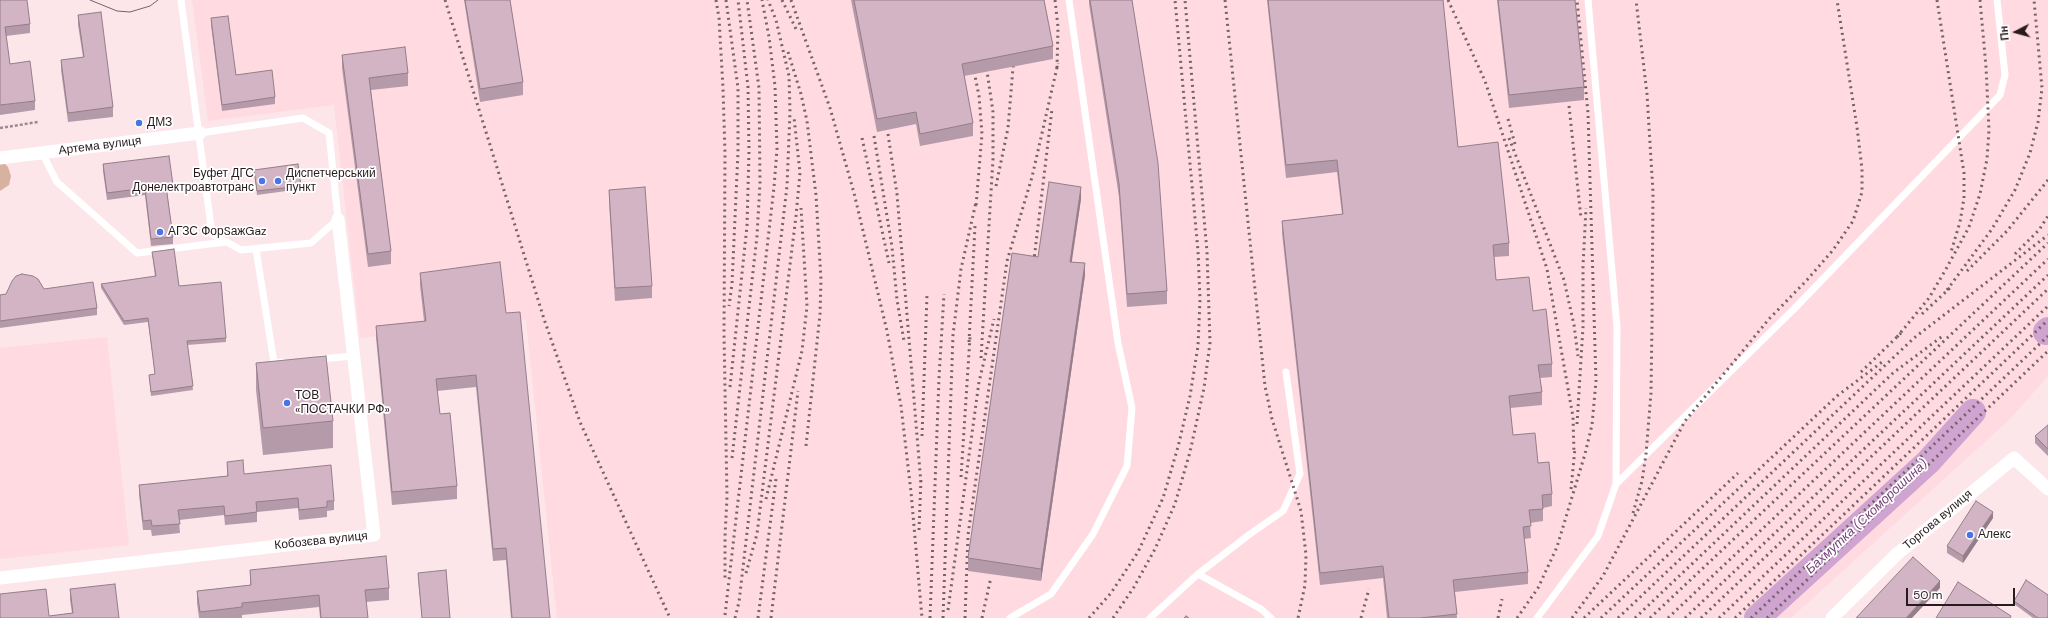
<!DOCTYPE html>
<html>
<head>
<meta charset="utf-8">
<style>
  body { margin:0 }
  #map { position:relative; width:2048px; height:618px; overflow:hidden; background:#fce6ea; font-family:"DM Sans",sans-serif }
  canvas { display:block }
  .north { position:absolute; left:1996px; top:12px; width:40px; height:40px; -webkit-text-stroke:3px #fff; paint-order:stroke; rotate:264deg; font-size:11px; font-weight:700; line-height:16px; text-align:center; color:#281b1e }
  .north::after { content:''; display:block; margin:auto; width:14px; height:18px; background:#281b1e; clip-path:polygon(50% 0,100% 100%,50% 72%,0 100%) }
  .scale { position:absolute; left:1906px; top:588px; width:109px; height:18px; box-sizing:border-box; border:2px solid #281b1e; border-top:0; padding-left:5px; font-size:12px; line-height:14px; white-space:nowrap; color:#281b1e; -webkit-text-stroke:3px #fff; paint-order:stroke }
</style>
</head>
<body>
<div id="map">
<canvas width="2048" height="618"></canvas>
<div class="north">Пн</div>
<div class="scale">50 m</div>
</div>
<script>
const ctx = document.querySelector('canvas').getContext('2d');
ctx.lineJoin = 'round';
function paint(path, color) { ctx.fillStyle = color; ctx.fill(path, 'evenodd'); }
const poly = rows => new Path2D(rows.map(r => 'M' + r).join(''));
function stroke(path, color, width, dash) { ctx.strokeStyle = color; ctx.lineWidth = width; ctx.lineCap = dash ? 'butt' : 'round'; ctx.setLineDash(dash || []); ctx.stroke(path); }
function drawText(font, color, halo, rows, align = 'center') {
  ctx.font = font + ' "DM Sans",sans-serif'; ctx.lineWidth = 3.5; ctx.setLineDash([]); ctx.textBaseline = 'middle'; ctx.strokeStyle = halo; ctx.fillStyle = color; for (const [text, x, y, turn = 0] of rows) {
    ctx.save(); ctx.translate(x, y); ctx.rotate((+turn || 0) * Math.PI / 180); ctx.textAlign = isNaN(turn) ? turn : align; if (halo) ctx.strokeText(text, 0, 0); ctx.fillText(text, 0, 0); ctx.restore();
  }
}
paint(poly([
  [192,0,2048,0,2048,376,2010,419,1791,618,557,618,526,320,360,338,334,105,208,121],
  [107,337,129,545,0,559,0,348]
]), '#ffdae1');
paint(poly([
  [0,164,5,164,8,167,11,176,9,185,0,191]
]), '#d8b2a1');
stroke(poly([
  [2046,332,2048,330],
  [1757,618,1928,462,1973,412]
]), '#cfa4d0', 26);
stroke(poly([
  [0,128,38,122]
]), '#9c8a8e', 2.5, [3, 2]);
stroke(poly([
  [181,0,212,234,241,250,311,243,338,219,329,133,303,118,200,133],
  [42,153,57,182,137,253,226,242],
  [256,249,274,363,282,362],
  [318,359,354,356],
  [1616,484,1794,309,2000,95,2005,75,1997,0],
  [1198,574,1261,609,1271,618],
  [1010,618,1051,594,1093,534,1127,466,1132,408,1118,343,1069,0],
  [1150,618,1198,574,1250,534,1283,511,1300,474,1286,372],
  [1537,618,1598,536,1616,484,1617,327,1588,0]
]), '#fff', 7);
stroke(poly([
  [0,158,200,133],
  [0,578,374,535,338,219],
  [1832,618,1897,554,2014,458,2048,489]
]), '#fff', 13);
stroke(poly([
  [90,0,117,11,130,12,150,6,158,0]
]), '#746467', 1);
stroke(poly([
  [445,0,544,319,580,422,670,618],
  [716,0,719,18,723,88,725,153,724,334,727,497,725,536,725,578],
  [726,0,738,88,738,152,732,284,729,306],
  [782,0,796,29],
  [791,0,830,108,854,193,887,331,901,406,911,492,922,618],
  [1055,0,1058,27,1057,68],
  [1225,0,1265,386,1272,419,1301,511,1306,555,1305,585,1298,618],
  [1448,0,1485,81,1547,269,1573,417,1574,453],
  [1937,0,1964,173,1964,198,1960,222,1951,252],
  [788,52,801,94,807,121,816,195,821,280,820,314,806,446],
  [973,66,979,96,982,134,976,206],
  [1569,106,1581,218],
  [1508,119,1515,144],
  [888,134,897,194,921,484],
  [874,136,892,247,897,300,904,341],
  [862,138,889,263],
  [1509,138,1564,280,1574,325,1578,356],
  [996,186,1008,128,1014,56],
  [2015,254,2039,230,2048,216],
  [1033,268,1052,109],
  [1967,271,2007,231,2048,180],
  [1947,290,1992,229,2015,190,2030,153,2038,122,2042,88,2034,0],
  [1922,314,1951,287],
  [1897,337,1929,298,1946,269,1969,227,1980,194,1987,159,1989,130,1986,67,1980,0],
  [969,342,975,226],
  [981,358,993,159,993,112,986,64],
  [1861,372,1901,333],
  [730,387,747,226,749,151,748,87,738,0],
  [1577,424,1583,327,1583,266,1586,208],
  [922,436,927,295],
  [732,458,757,236,760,183,759,88,747,0],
  [961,477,970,337],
  [1571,489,1575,448],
  [766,499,802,351,807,306,801,208],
  [1633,513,1642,481,1646,454,1651,393,1652,323,1653,192,1647,94,1636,0],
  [919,530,921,478],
  [746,573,757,534,796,216,800,173,794,117],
  [948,610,979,382,994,319],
  [725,615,774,187,777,149,775,86,769,37,762,0],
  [735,618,739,602,787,186,790,112,789,76,776,20,768,0],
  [758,618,776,479],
  [771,618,798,391],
  [930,618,939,378,944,294],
  [943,618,953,335,961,269,976,202],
  [965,618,968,535,1007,261,1032,177,1058,63],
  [982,618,991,577],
  [1089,618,1111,593,1138,552,1163,498,1178,447,1190,396,1198,346,1200,300,1198,251,1175,0],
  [1113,618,1134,587,1155,549,1175,504,1190,452,1204,388,1210,343,1207,252,1185,0],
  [1361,618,1369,589],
  [1498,618,1502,599],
  [1517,618,1538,588,1557,547,1585,454,1592,425,1596,381,1588,113,1577,0],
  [1572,618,1603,576,1685,421,1769,319,1807,280,1833,250,1853,221,1862,192,1862,169,1857,127,1837,0],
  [1584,618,1738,473],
  [1601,618,1837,396,1882,362],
  [1618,618,1914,338,2048,235],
  [1635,618,1893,373,1944,335],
  [1650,618,2048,243],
  [1668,618,2048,259],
  [1685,618,2048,275],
  [1701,618,2048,289],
  [1719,618,2048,306],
  [1735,618,2048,320],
  [1751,618,2048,336],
  [1767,618,2048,351]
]), '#746467', 3, [2, 4]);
paint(poly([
  [0,0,30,24,30,33,6,36,10,64,35,101,35,110,0,115],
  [464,0,510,0,523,82,523,95,480,102],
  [851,0,1044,0,1053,46,1053,59,964,76,973,123,973,136,920,146,916,124,877,132],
  [1089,0,1132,0,1167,291,1167,304,1127,307,1119,197,1089,4],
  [1267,0,1443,0,1458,147,1509,243,1509,256,1494,257,1496,280,1533,311,1552,364,1552,377,1540,378,1542,392,1542,405,1510,408,1513,435,1538,463,1552,494,1552,506,1543,508,1543,521,1530,523,1531,538,1524,539,1528,572,1528,584,1455,592,1457,618,1387,618,1383,578,1320,585,1282,233,1282,221,1342,214,1337,172,1286,178],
  [1497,0,1575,0,1584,87,1584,100,1509,108],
  [78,15,113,107,113,117,68,122,61,70,61,60,83,57,78,25],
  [211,18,236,75,275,97,275,104,222,111,211,25],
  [342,55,408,73,408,86,371,90,391,251,391,264,368,267,342,68],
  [103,164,173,185,173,191,167,192,173,237,173,244,151,246,145,195,107,200,103,171],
  [254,170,301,186,301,189,257,195],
  [609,190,652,286,652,298,615,301,609,202],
  [1081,199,1071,262,1085,275,1041,581,968,571,968,558,1038,257],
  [152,252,179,286,226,338,226,342,187,345,193,390,151,396,149,375,155,374,148,322,124,325,101,288,101,284,155,277],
  [420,273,506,313,550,618,511,618,506,560,493,561,476,387,437,391,440,414,457,486,457,499,392,505,376,338,376,326,424,321,420,285],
  [44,289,97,308,97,315,0,328,0,295],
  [256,363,333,421,333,448,263,455,256,390],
  [2048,425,2048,456,2035,443,2035,436],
  [227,462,244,474,334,501,334,510,327,511,327,517,299,520,298,508,257,512,257,522,225,525,224,515,179,520,180,533,152,536,151,530,143,530,139,495,139,485,227,476],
  [1993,518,1963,563,1947,553,1947,546],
  [250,570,389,588,389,600,366,602,368,618,320,618,319,607,242,615,242,618,199,618,197,603,197,591,250,585],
  [418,573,450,618,422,618,418,579],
  [70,589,119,618,49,616,72,613,70,600],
  [2014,601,2048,618,2033,618,2014,604]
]), '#b59ba9');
paint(poly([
  [1081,187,1081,199,1070,274,1070,262],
  [1085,263,1085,275,1041,581,1041,569],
  [1993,512,1993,518,1963,563,1963,556],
  [1940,581,1940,588,1912,618,1906,618]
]), '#947e89');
const building = poly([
  [0,0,27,0,30,24,5,27,10,64,30,61,35,101,0,105,0,0],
  [465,0,510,0,523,82,480,89,465,0],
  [854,0,1044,0,1053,46,962,64,973,123,920,134,916,112,877,119,854,0],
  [1090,0,1132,0,1158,163,1167,291,1127,294,1119,184,1090,0],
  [1268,0,1443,0,1458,147,1498,142,1509,243,1493,245,1496,280,1529,277,1533,311,1546,309,1552,364,1538,365,1542,392,1509,396,1513,435,1535,433,1538,463,1549,462,1552,494,1542,495,1543,509,1529,510,1531,526,1523,527,1528,572,1453,580,1457,614,1420,618,1389,618,1383,566,1320,573,1282,221,1343,214,1337,160,1286,165,1268,0],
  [1498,0,1575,0,1584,87,1509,95,1498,0],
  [101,12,113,107,68,113,61,60,84,57,78,15,101,12],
  [228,16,236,75,272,70,275,97,222,105,211,18,228,16],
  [405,47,408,73,369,78,391,251,368,254,342,55,405,47],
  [169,156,173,185,166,186,173,237,151,239,145,188,107,193,103,164,169,156],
  [298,164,301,186,257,191,254,170,298,164],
  [1049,182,1081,187,1070,262,1085,263,1041,569,968,558,1012,253,1038,257,1049,182],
  [645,187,652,286,615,288,609,190,645,187],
  [174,249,179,286,221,282,226,338,187,341,193,386,151,392,149,375,155,374,148,318,124,321,101,284,156,276,152,252,174,249],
  [500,262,506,313,520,312,550,618,512,618,506,548,493,549,476,375,436,379,440,414,450,413,457,486,392,492,376,326,426,321,420,273,500,262],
  [22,274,33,276,38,279,44,289,93,282,97,308,0,321,0,295,6,294,12,281,16,276,22,274],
  [326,356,333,421,263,428,256,363,326,356],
  [2048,425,2048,449,2035,436,2048,425],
  [243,460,244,474,331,465,334,501,327,501,327,507,299,510,298,498,256,502,257,512,225,516,224,506,178,510,180,524,152,526,151,520,143,521,139,485,228,476,227,462,243,460],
  [1976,501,1993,512,1963,556,1947,546,1976,501],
  [386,556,389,588,365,590,368,618,321,618,319,595,242,603,242,607,200,612,197,591,251,585,250,570,386,556],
  [1913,557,1940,581,1906,618,1856,618,1913,557],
  [446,570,450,618,422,618,418,573,446,570],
  [2026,580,2048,595,2048,616,2047,618,2038,618,2014,601,2026,580],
  [1958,582,2011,616,2010,618,1936,618,1958,582],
  [115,584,119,618,0,618,0,594,46,589,49,616,73,613,70,589,115,584],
  [1186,616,1189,618,1184,618,1186,616]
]);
paint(building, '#d3b4c4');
stroke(building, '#947e89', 1);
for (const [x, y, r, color] of [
  [139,123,4,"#4874e6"],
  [262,181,4,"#4874e6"],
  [278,181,4,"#4874e6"],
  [160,232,4,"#4874e6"],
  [287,403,4,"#4874e6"],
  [1970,535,4,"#4874e6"]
]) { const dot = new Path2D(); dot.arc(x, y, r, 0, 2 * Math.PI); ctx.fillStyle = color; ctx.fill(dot); stroke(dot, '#fff', 1.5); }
drawText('12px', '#281b1e', '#fff', [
  ["ДМЗ",147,123],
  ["Буфет ДГС",254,174,"right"],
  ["Донелектроавтотранс",254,188,"right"],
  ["Диспетчерський",286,174],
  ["пункт",286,188],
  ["АГЗС ФорSажGaz",168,232],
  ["ТОВ",295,396],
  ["«ПОСТАЧКИ РФ»",295,410],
  ["Алекс",1978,535]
], 'left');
drawText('12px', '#281b1e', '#fff', [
  ["Артема вулиця",100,146,-7],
  ["Торгова вулиця",1938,520,-40],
  ["Кобозєва вулиця",321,541,-6]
]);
drawText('italic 13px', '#753f77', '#fff', [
  ["Бахмутка (Скоморошина)",1867,517,-43]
]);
</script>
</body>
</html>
